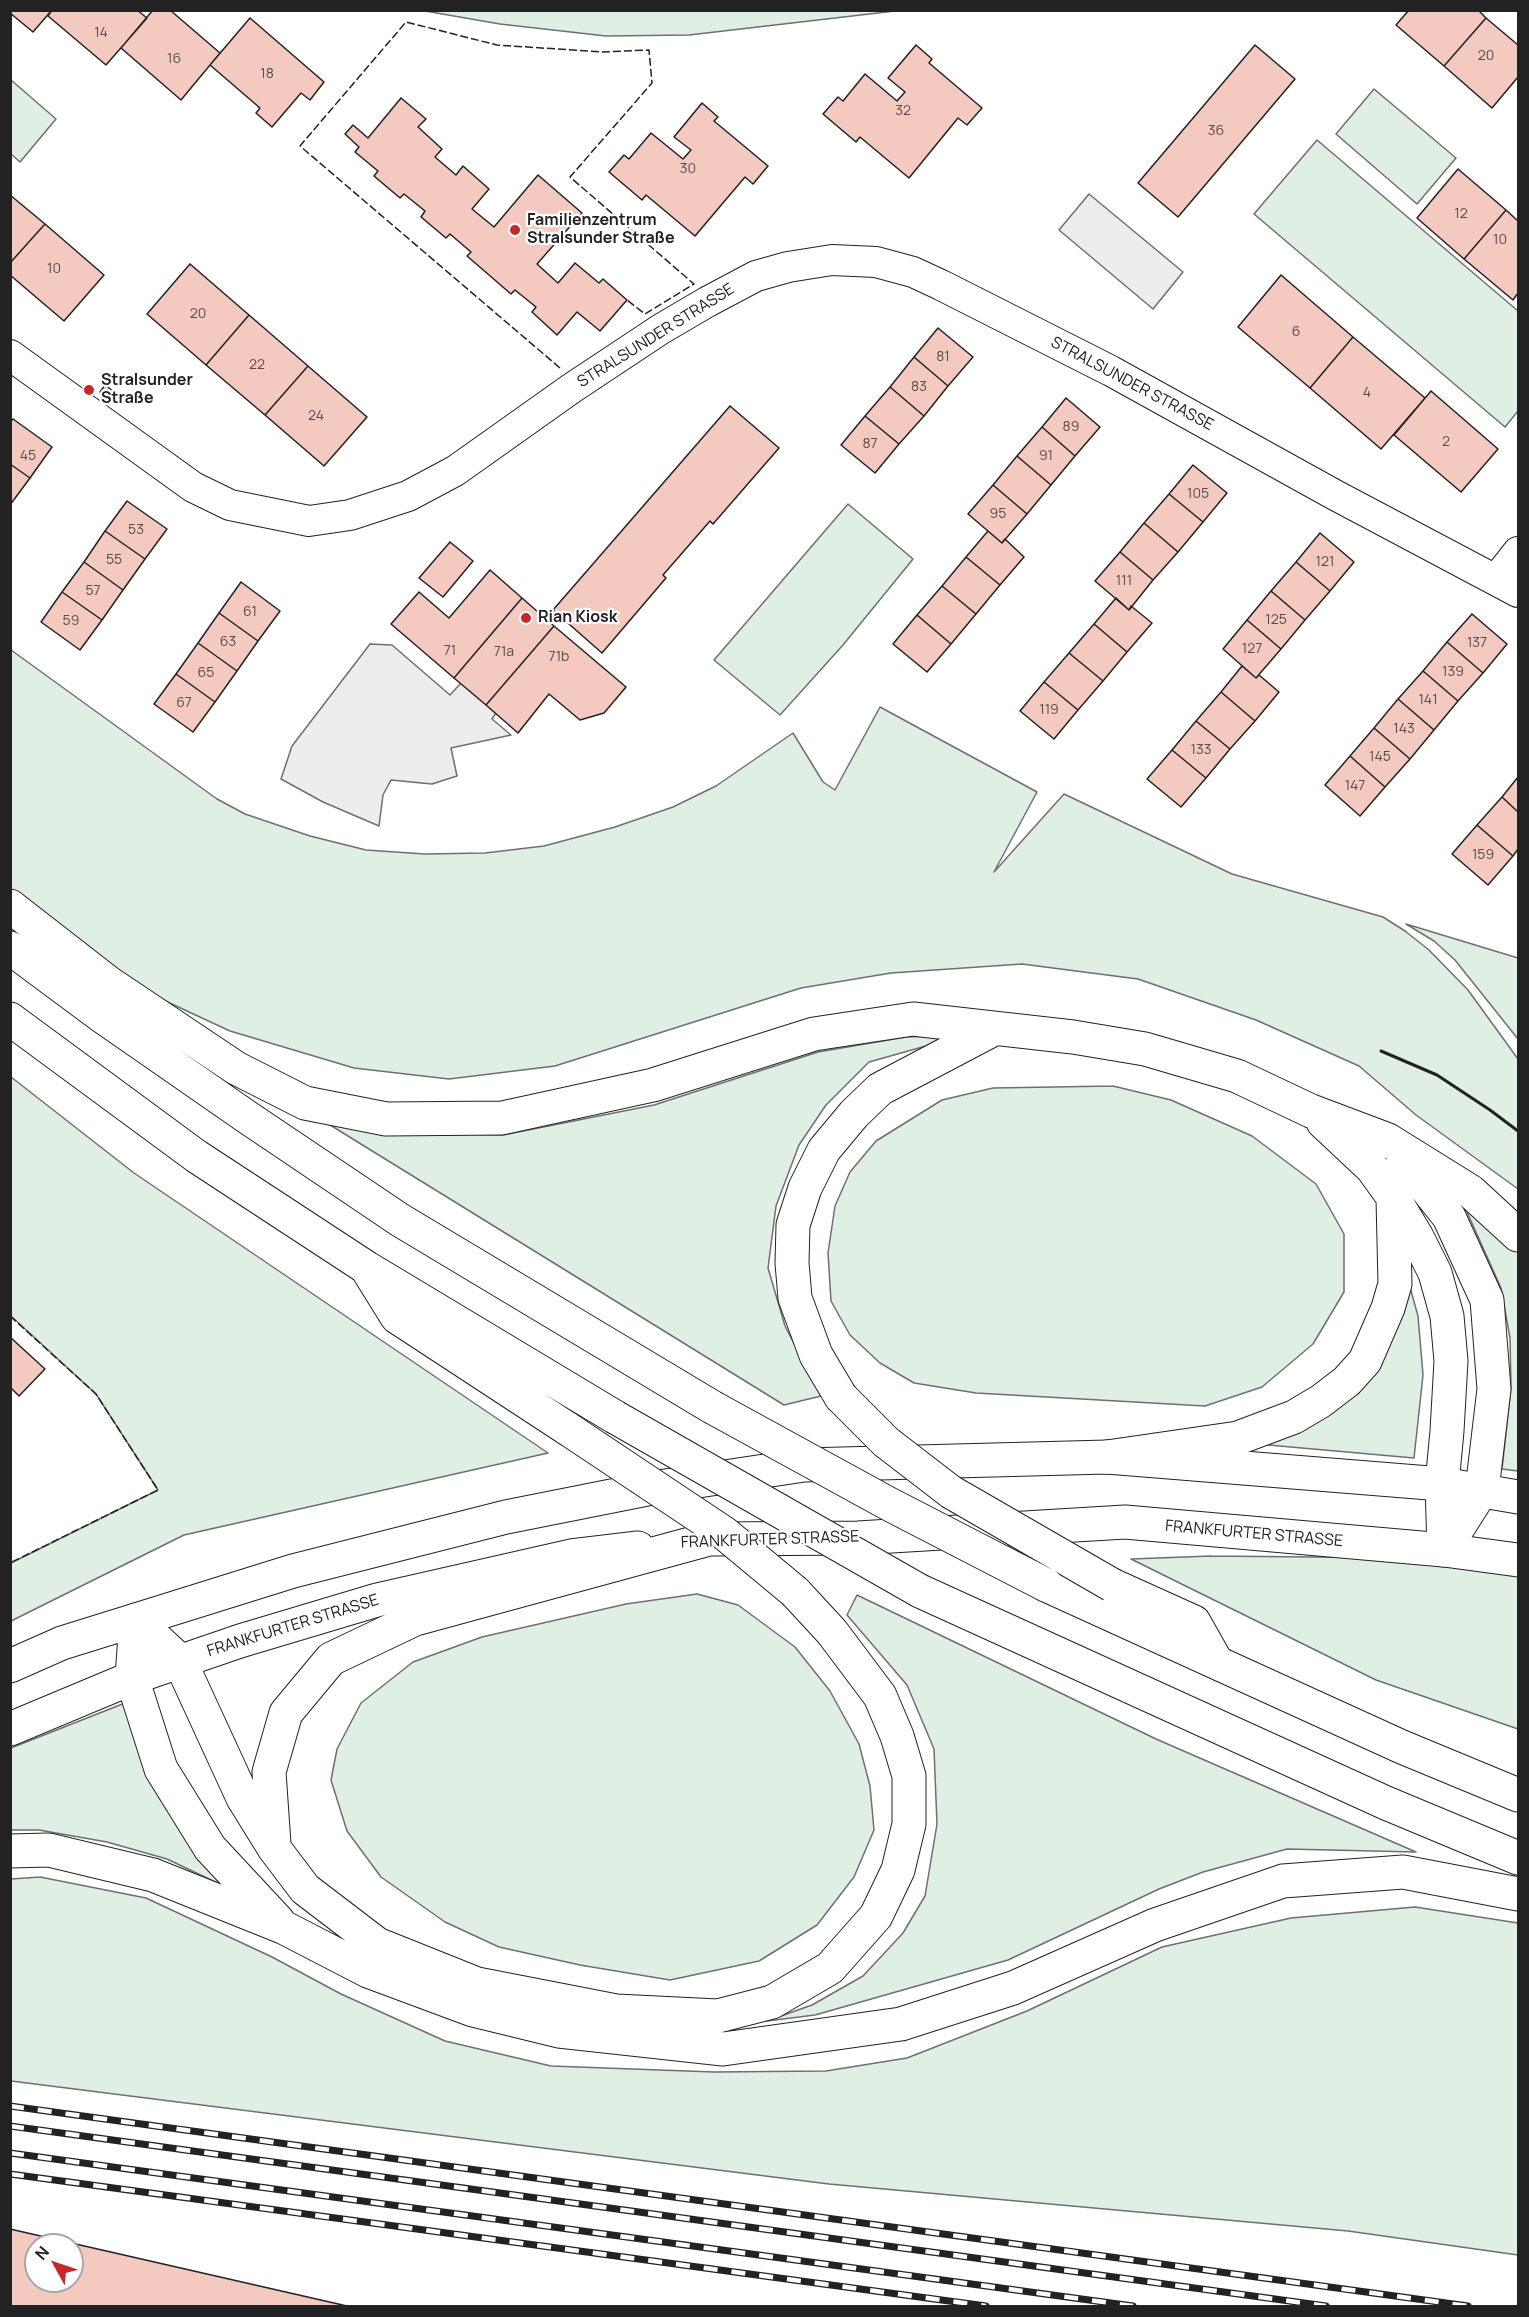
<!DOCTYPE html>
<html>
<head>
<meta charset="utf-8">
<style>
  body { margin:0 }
  #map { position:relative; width:1529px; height:2317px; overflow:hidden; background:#fff; font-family:Manrope,sans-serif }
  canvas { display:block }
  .frame { position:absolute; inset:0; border:12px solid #222; pointer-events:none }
  .north { position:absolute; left:24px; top:2233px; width:60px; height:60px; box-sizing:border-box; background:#fff; border:2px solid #a7a7a7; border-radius:50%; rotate:310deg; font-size:16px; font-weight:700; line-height:24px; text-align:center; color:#222 }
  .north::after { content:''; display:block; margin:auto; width:21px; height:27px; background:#c62828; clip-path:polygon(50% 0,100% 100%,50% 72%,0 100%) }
</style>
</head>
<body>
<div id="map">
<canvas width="1529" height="2317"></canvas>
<div class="frame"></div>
<div class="north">N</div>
</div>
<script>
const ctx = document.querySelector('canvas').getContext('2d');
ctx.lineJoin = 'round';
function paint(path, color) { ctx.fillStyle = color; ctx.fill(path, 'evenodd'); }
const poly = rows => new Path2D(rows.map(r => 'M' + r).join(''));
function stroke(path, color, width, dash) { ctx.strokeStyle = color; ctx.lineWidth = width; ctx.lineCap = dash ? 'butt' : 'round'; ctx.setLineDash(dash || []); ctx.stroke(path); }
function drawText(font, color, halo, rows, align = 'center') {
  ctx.font = font + ' Manrope,sans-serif'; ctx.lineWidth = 4.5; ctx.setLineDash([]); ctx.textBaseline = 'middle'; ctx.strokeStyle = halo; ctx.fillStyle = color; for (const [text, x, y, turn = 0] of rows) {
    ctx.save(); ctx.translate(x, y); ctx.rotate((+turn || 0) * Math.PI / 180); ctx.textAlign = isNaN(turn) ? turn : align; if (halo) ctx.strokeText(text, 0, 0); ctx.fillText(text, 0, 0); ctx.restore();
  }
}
const green = poly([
  [425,11,895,11,689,35,606,36,500,24,425,11],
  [11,80,56,119,20,162,11,154,11,80],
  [1374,89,1456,158,1417,204,1336,134,1374,89],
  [1317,140,1518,311,1518,411,1505,427,1254,214,1317,140],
  [848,504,913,559,843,645,780,715,714,660,848,504],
  [11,650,217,799,245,814,310,836,366,850,425,854,485,853,544,846,615,827,673,807,716,786,793,733,823,782,835,790,880,707,1037,792,994,872,1064,794,1232,874,1383,917,1405,931,1429,950,1468,990,1518,1059,1518,1189,1416,1115,1359,1066,1256,1020,1138,979,1022,964,891,973,801,988,555,1066,449,1079,354,1068,230,1031,116,978,11,900,11,650],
  [1406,924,1518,958,1518,1039,1455,960,1434,941,1406,924],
  [965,1035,869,1062,826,1105,799,1145,776,1206,768,1268,785,1326,821,1396,784,1405,322,1120,385,1132,503,1135,654,1105,818,1052,906,1037,965,1035],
  [11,1077,134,1173,548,1453,184,1535,11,1621,11,1563,158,1490,96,1394,11,1316,11,1077],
  [1113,1086,1171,1100,1252,1136,1316,1184,1344,1234,1344,1292,1313,1344,1262,1387,1205,1406,976,1393,914,1383,880,1363,850,1335,831,1301,828,1253,835,1206,850,1172,876,1141,942,1100,993,1088,1113,1086],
  [1469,1207,1518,1249,1518,1471,1502,1469,1511,1388,1510,1338,1501,1288,1467,1212,1469,1207],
  [1404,1266,1418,1316,1423,1375,1414,1458,1246,1443,1314,1420,1404,1266],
  [1211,1556,1416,1558,1518,1573,1518,1729,1376,1680,1131,1559,1211,1556],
  [697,1594,738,1605,795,1647,830,1691,859,1744,870,1786,874,1830,854,1877,817,1925,759,1961,670,1980,580,1965,499,1947,445,1922,381,1877,347,1831,331,1780,337,1749,361,1703,413,1662,482,1637,626,1604,697,1594],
  [857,1595,1156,1739,1416,1852,1287,1849,1203,1872,1159,1889,1008,1960,815,2015,767,2021,812,2005,863,1976,903,1933,925,1896,937,1824,934,1749,907,1685,847,1615,857,1595],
  [125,1703,232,1890,167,1859,107,1842,39,1830,11,1830,11,1748,125,1703],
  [40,1877,146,1898,272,1957,341,1994,445,2041,551,2066,714,2072,826,2071,907,2058,1027,2011,1162,1947,1291,1918,1415,1907,1518,1923,1518,2255,1348,2231,829,2184,11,2081,11,1879,40,1877]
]);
paint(green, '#e0efe3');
stroke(green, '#6f6f6f', 1.5);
const parking = poly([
  [1089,194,1183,272,1153,309,1059,230,1089,194],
  [370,644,392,645,450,695,461,683,496,713,492,719,511,735,451,748,457,776,432,784,391,780,383,795,379,826,323,802,281,779,292,746,370,644]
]);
paint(parking, '#ededed');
stroke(parking, '#6f6f6f', 1.5);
const building = poly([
  [10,10,52,10,33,32,10,13,10,10],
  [52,10,137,10,147,18,106,65,48,16,52,10],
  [153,10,170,10,220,53,181,100,121,48,153,10],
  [1409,10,1478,10,1486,18,1444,66,1396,25,1409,10],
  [250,18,324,82,310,100,301,93,272,127,256,113,260,108,210,65,250,18],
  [1486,18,1518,45,1518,77,1492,108,1444,66,1486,18],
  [916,45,932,59,929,63,982,108,967,125,958,118,909,178,860,137,856,142,823,114,838,97,843,101,865,74,897,101,905,92,888,78,916,45],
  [1255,45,1295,79,1178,217,1138,183,1255,45],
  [401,98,426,119,418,127,442,149,435,157,456,175,463,166,489,189,472,209,494,227,538,175,582,213,537,264,558,283,575,263,599,283,603,279,627,300,600,331,577,312,557,335,532,312,536,307,515,290,511,294,467,256,471,252,450,234,446,238,421,217,425,211,404,194,400,198,374,176,378,171,355,152,359,147,345,134,353,125,368,138,401,98],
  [702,103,718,117,714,121,768,166,753,184,745,177,695,236,646,195,642,200,609,172,624,155,629,159,651,133,683,159,691,150,674,137,702,103],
  [1458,169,1506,210,1464,259,1417,218,1458,169],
  [10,195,45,224,10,263,10,195],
  [1506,210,1518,221,1518,293,1513,300,1464,259,1506,210],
  [45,224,104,275,64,321,10,275,10,263,45,224],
  [190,264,249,315,206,365,147,314,190,264],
  [1281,275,1353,337,1310,388,1238,327,1281,275],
  [249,315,308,366,265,415,206,365,249,315],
  [938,328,973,357,948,386,914,357,938,328],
  [1353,337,1425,398,1381,449,1310,388,1353,337],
  [914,357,948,386,924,416,890,387,914,357],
  [308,366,367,417,324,466,265,415,308,366],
  [105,385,121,397,116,404,100,392,105,385],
  [890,387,924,416,899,444,865,416,890,387],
  [1431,391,1498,449,1461,492,1394,435,1431,391],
  [1066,398,1100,427,1075,456,1042,427,1066,398],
  [730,406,779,448,713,524,710,521,663,575,666,578,602,653,553,610,730,406],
  [865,416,899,444,875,473,841,445,865,416],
  [13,419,52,447,30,478,10,464,10,422,13,419],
  [1042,427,1075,456,1051,485,1017,456,1042,427],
  [1017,456,1051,485,1027,514,993,485,1017,456],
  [10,464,30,478,10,505,10,464],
  [1193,465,1227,493,1203,522,1169,494,1193,465],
  [993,485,1027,514,1002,543,968,514,993,485],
  [1169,494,1203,522,1178,552,1144,523,1169,494],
  [127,501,167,529,145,559,105,531,127,501],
  [1144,523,1178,552,1153,580,1120,552,1144,523],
  [105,531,145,559,123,590,84,562,105,531],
  [988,531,1002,543,1005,539,1024,557,1000,585,966,557,988,531],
  [1320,533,1354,562,1330,591,1296,562,1320,533],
  [450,542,473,561,443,597,419,578,450,542],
  [1120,552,1153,580,1129,610,1095,581,1120,552],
  [966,557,1000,585,976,614,942,586,966,557],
  [84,562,123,590,102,620,62,592,84,562],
  [1296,562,1330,591,1305,620,1271,591,1296,562],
  [490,570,522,598,454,678,391,624,419,592,449,618,490,570],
  [241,582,280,611,258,641,219,613,241,582],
  [942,586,976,614,951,644,917,615,942,586],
  [1271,591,1305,620,1281,649,1247,620,1271,591],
  [62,592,102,620,80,650,41,622,62,592],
  [522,598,554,626,486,705,454,678,522,598],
  [1116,598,1129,610,1131,606,1152,623,1127,652,1094,624,1116,598],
  [219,613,258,641,237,671,198,643,219,613],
  [1472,614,1507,644,1483,673,1447,642,1472,614],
  [917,615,951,644,927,672,893,644,917,615],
  [1247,620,1281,649,1256,678,1223,649,1247,620],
  [1094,624,1127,652,1103,681,1069,653,1094,624],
  [554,626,626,687,604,713,580,720,549,694,518,733,486,705,554,626],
  [1447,642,1483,673,1458,701,1423,671,1447,642],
  [198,643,237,671,215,702,176,674,198,643],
  [1069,653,1103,681,1078,710,1044,682,1069,653],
  [1242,666,1256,678,1259,675,1279,692,1255,721,1221,692,1242,666],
  [1423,671,1458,701,1434,730,1398,699,1423,671],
  [176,674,215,702,193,732,154,704,176,674],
  [1044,682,1078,710,1054,739,1020,711,1044,682],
  [1221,692,1255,721,1230,749,1196,721,1221,692],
  [1398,699,1434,730,1410,759,1374,728,1398,699],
  [1196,721,1230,749,1206,778,1172,750,1196,721],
  [1374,728,1410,759,1385,787,1350,756,1374,728],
  [1172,750,1206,778,1181,807,1147,779,1172,750],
  [1350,756,1385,787,1360,816,1325,785,1350,756],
  [1518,777,1518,812,1502,797,1518,777],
  [1502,797,1518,812,1518,849,1513,856,1477,825,1502,797],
  [1477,825,1513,856,1488,885,1452,854,1477,825],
  [10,1337,45,1369,19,1396,12,1389,10,1391,10,1337],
  [10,2229,347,2306,10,2306,10,2229],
  [36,2245,72,2245,72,2281,36,2281,36,2245]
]);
paint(building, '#f3c9c0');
stroke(building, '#222', 1.5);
const street = poly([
  [10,355,193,487,230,505,309,521,350,515,408,496,455,471,572,388,661,329,707,302,756,276,788,267,832,260,876,262,913,272,941,285,1111,371,1335,495,1518,592],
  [1496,580,1518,552]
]);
const primary = poly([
  [713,1539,858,1538,1125,1522,1444,1550,1518,1560],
  [136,1620,293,1571,506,1517,652,1488,804,1465,1107,1457,1442,1484,1518,1497],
  [132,1678,240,1641,377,1600,571,1556,638,1548]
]);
const highway = poly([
  [10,906,109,983,236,1068,305,1103,386,1119,502,1118,653,1085,814,1034,913,1019,1073,1037,1145,1049,1237,1076,1311,1111,1388,1140,1470,1191,1518,1235],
  [10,948,103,1017,247,1117,400,1220,712,1407],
  [10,1019,196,1156,367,1268,615,1417],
  [1323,1122,1372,1168,1393,1197,1417,1237,1435,1273,1447,1316,1451,1361,1447,1431,1442,1484,1444,1550],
  [1403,1159,1449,1217,1487,1300,1494,1389,1482,1490,1444,1550],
  [369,1272,397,1317,568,1429],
  [841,1397,816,1355,795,1298,792,1263,793,1225,805,1188,824,1150,854,1114,880,1089,994,1029],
  [1107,1457,1238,1438,1294,1417,1321,1401,1347,1381,1365,1361,1388,1308,1395,1284,1393,1199],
  [1046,1585,1402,1747,1518,1795],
  [1112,1585,1194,1622,1216,1661],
  [920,1591,1386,1803,1518,1858],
  [136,1620,180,1661,243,1798,274,1848,305,1889,377,1944,477,1984,616,2011,718,2016,772,2002,830,1968,876,1916,898,1870,909,1824,909,1776,897,1736,880,1696,832,1632,795,1592],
  [136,1620,132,1678,161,1769,210,1848,278,1921],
  [10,1666,62,1643,136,1620],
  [10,1729,132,1678],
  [274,1844,269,1772,286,1713,331,1659,415,1619,705,1540],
  [10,1851,49,1850,153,1875,285,1928,368,1971,473,2010,559,2031,723,2049,901,2024,1013,1988,1155,1925,1283,1881,1403,1872,1518,1894]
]);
stroke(street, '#222', 32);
stroke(primary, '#222', 35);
stroke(highway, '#222', 35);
stroke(street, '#fff', 30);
stroke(primary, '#fff', 33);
stroke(highway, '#fff', 33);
const rail = poly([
  [10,2106,1468,2306],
  [10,2126,1326,2306],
  [10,2153,1133,2306],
  [10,2174,986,2306]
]);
stroke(rail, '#222', 7);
stroke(rail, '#fff', 4.5, [14]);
const highwayBridge = poly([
  [841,1397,886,1442,951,1492,1112,1585],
  [712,1407,889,1504,1046,1585],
  [615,1417,920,1591],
  [568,1429,724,1533,795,1592]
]);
stroke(highwayBridge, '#222', 35, []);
stroke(highwayBridge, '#fff', 33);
stroke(poly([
  [560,368,300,146,406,22,497,45,602,52,649,50,652,83,570,177,694,284,645,314,627,300],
  [10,1316,96,1394,158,1490,10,1563]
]), '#222', 1.5, [8, 3]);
stroke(poly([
  [1381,1051,1437,1075,1490,1110,1518,1131]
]), '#222', 3);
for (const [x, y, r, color] of [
  [515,230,6,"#c62828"],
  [89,390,6,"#c62828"],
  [526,618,6,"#c62828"]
]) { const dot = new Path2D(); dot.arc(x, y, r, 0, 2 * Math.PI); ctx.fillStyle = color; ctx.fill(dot); stroke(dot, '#fff', 2); }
drawText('14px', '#564c4a', null, [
  ["14",101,33],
  ["20",1486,56],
  ["16",174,59],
  ["18",267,74],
  ["32",903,111],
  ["36",1216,131],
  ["30",688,169],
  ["12",1461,214],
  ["10",1500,240],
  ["10",54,269],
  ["20",198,314],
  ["6",1296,332],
  ["81",943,357],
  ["22",257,365],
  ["83",919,387],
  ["4",1367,393],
  ["24",316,416],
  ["89",1071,427],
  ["2",1446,442],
  ["87",870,444],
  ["45",28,456],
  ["91",1046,456],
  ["105",1198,494],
  ["95",998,514],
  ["53",136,530],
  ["55",114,560],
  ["121",1325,562],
  ["111",1124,581],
  ["57",93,591],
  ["61",250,612],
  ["125",1276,620],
  ["59",71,621],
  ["63",228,642],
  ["137",1477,643],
  ["127",1252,649],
  ["71",450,651],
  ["71a",504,652],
  ["71b",559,657],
  ["139",1453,672],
  ["65",206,673],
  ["141",1428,700],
  ["67",184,703],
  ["119",1049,710],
  ["143",1404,729],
  ["133",1201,750],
  ["145",1380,757],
  ["147",1355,786],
  ["159",1483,855]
]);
drawText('bold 16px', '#222', '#fff', [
  ["Familienzentrum",527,221],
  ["Stralsunder Straße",527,239],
  ["Stralsunder",101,381],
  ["Straße",101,399],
  ["Rian Kiosk",538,618]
], 'left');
drawText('16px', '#222', '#fff', [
  ["STRALSUNDER STRASSE",656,336,-32],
  ["STRALSUNDER STRASSE",1132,384,28],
  ["FRANKFURTER STRASSE",1254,1534,5],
  ["FRANKFURTER STRASSE",770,1540,-2],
  ["FRANKFURTER STRASSE",293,1626,-17]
]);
</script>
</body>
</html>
